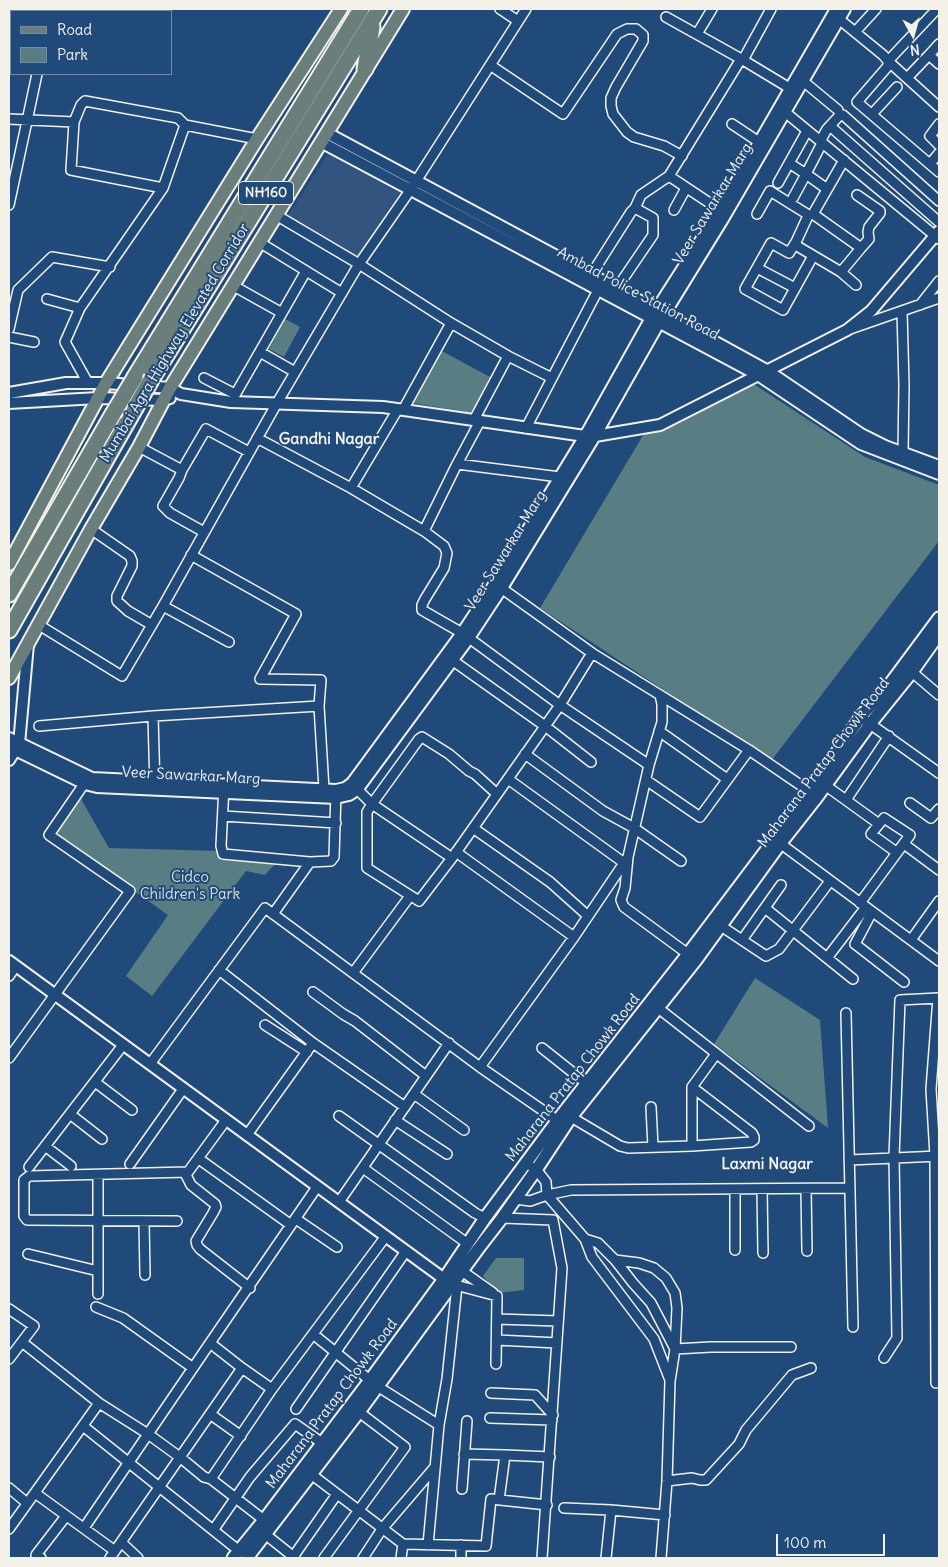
<!DOCTYPE html>
<html>
<head>
<meta charset="utf-8">
<style>
  body { margin:0 }
  #map { position:relative; width:948px; height:1567px; overflow:hidden; background:#1f4a7a; font-family:Delius,sans-serif }
  canvas { display:block }
  .frame { position:absolute; inset:0; border:10px solid #f4f1e8; pointer-events:none }
  .legend { position:absolute; left:10px; top:10px; width:162px; height:65px; box-sizing:border-box; background:#1f4a7a; border:1px solid #748da6; margin:0; padding:6px 9px; list-style:none; font-size:15px; color:#f4f1e8 }
  .legend li { display:flex; align-items:center; gap:10px; height:25px }
  .legend b { width:25px; border:1px solid #748da6 }
  .north { position:absolute; left:888px; top:10px; width:50px; height:50px; -webkit-text-stroke:4px #1f4a7a; paint-order:stroke; rotate:173deg; font-size:14px; font-weight:700; line-height:20px; text-align:center; color:#f4f1e8 }
  .north::after { content:''; display:block; margin:auto; width:18px; height:22px; background:#f4f1e8; clip-path:polygon(50% 0,100% 100%,50% 72%,0 100%) }
  .scale { position:absolute; left:776px; top:1534px; width:109px; height:22px; box-sizing:border-box; border:2px solid #f4f1e8; border-top:0; padding-left:6px; font-size:15px; line-height:18px; white-space:nowrap; color:#f4f1e8; -webkit-text-stroke:4px #1f4a7a; paint-order:stroke }
</style>
</head>
<body>
<div id="map">
<canvas width="948" height="1567"></canvas>
<div class="frame"></div>
<ul class="legend">
<li><b style="height:6px;background:#6a7f7c"></b>Road</li>
<li><b style="height:14px;background:#587e84"></b>Park</li>
</ul>
<div class="north">N</div>
<div class="scale">100 m</div>
</div>
<script>
const ctx = document.querySelector('canvas').getContext('2d');
ctx.lineJoin = 'round';
function paint(path, color) { ctx.fillStyle = color; ctx.fill(path, 'evenodd'); }
const poly = rows => new Path2D(rows.map(r => 'M' + r).join(''));
function stroke(path, color, width, dash) { ctx.strokeStyle = color; ctx.lineWidth = width; ctx.lineCap = dash ? 'butt' : 'round'; ctx.setLineDash(dash || []); ctx.stroke(path); }
function drawText(font, color, halo, rows, align = 'center') {
  ctx.font = font + ' Delius,sans-serif'; ctx.lineWidth = 4; ctx.setLineDash([]); ctx.textBaseline = 'middle'; ctx.strokeStyle = halo; ctx.fillStyle = color; for (const [text, x, y, turn = 0] of rows) {
    ctx.save(); ctx.translate(x, y); ctx.rotate((+turn || 0) * Math.PI / 180); ctx.textAlign = isNaN(turn) ? turn : align; if (halo) ctx.strokeText(text, 0, 0); ctx.fillText(text, 0, 0); ctx.restore();
  }
}
paint(poly([
  [328,154,400,193,356,258,285,220]
]), '#33547e');
paint(poly([
  [285,319,300,327,284,357,269,349],
  [440,350,490,377,473,413,412,403],
  [749,381,865,457,939,485,939,541,771,761,540,608,645,432,665,430,704,409],
  [77,792,109,848,221,851,220,860,276,863,265,875,246,871,152,996,126,976,168,915,57,836],
  [755,978,820,1020,828,1128,714,1044],
  [496,1258,524,1258,524,1290,498,1293,483,1276]
]), '#587e84');
const minor = poly([
  [500,9,518,21],
  [937,9,888,61,939,107],
  [50,11,51,9],
  [666,17,743,60,796,92],
  [839,19,883,55,888,61,888,66,857,102,939,172],
  [855,32,876,9],
  [697,34,712,9],
  [929,55,939,44],
  [743,60,771,9],
  [490,65,563,114,617,34,627,29,636,29,643,35,643,41,616,87,611,98,611,106,613,114,627,132,634,137,664,146,682,156],
  [9,68,11,68],
  [907,78,929,55,939,64],
  [803,81,838,110],
  [785,112,939,239],
  [872,114,897,87],
  [9,119,74,122],
  [732,124,759,142],
  [939,124,930,136,939,145],
  [830,126,939,222],
  [844,160,813,214,861,248,869,239,868,232,869,227,880,213,880,211,857,195],
  [789,163,806,174,822,143,822,138,827,129,840,115,843,115,939,201],
  [930,164,939,153],
  [778,183,807,131],
  [163,188,71,170,74,122,81,105,85,101,178,118,185,125],
  [793,198,806,174,827,189],
  [9,205,37,74],
  [674,210,686,188],
  [720,210,669,176,741,59],
  [757,214,770,191,807,214,808,216,796,242,797,246,841,272],
  [276,215,359,264,451,323],
  [259,242,342,293],
  [796,242,789,253,771,243,745,289,783,310,813,256],
  [757,268,795,288],
  [591,275,631,212,635,208,641,195,669,176],
  [232,285,282,313],
  [856,285,841,272,861,248],
  [617,288,653,235,653,218,635,208],
  [47,299,80,308],
  [920,305,939,281],
  [902,311,904,385,903,452],
  [9,329,18,290,52,257,110,267],
  [850,329,939,298],
  [9,337,34,342],
  [260,352,295,372],
  [204,378,235,394],
  [88,383,65,342,80,308,163,188,185,125,257,139],
  [231,402,306,271],
  [403,410,451,323,508,356],
  [474,420,508,356,552,378],
  [526,428,598,290],
  [257,438,351,488,424,531,444,546,447,553,444,568,425,599,422,605,422,610,462,633],
  [139,447,182,470],
  [457,464,480,421],
  [351,488,398,409],
  [91,529,130,556,132,561,132,566,117,596,117,601,128,611,152,625],
  [424,531,457,464,560,477],
  [204,532,170,513,163,506,179,478,182,470,206,429,249,452],
  [191,555,296,614,260,679,321,680,319,706],
  [163,606,229,642],
  [39,625,122,676,163,606,277,403,359,264,411,189,526,9],
  [469,638,560,705,649,765,628,857,625,888,621,900,624,907,692,957],
  [592,653,660,695,662,704,662,722,649,765],
  [452,660,545,726,591,762],
  [912,672,939,695],
  [660,695,749,750,815,795],
  [153,716,155,788],
  [866,721,939,773],
  [39,726,153,716,319,706,324,789],
  [659,731,727,779],
  [525,754,603,811,634,828,681,861],
  [508,779,627,865],
  [646,780,700,817,749,750],
  [825,785,879,824],
  [224,786,221,846,223,854,310,862,331,861,334,857,336,792],
  [354,786,372,804,367,812,367,868,419,901,452,858,560,705,592,653,497,585],
  [846,800,889,736],
  [910,803,931,818,939,809],
  [223,816,336,823],
  [473,828,550,882,588,916],
  [777,841,939,961],
  [904,844,939,870],
  [456,852,574,937],
  [452,858,372,804,419,739,422,737,449,754,469,771,475,774,497,794],
  [860,903,910,835,884,818,871,834,896,852],
  [765,908,853,979],
  [872,912,855,944,904,982],
  [273,914,310,862],
  [721,926,766,956,779,949,830,881],
  [742,940,781,885],
  [911,940,939,901],
  [827,958,866,907],
  [219,970,313,1043],
  [353,973,410,896],
  [9,976,16,966],
  [313,992,343,1014,355,1021,426,1076],
  [653,1004,809,1126],
  [846,1013,853,1327],
  [265,1025,307,1052],
  [542,1048,586,1083],
  [9,1058,130,891,49,835,84,784],
  [150,1064,265,908,480,1067,561,1123],
  [480,1067,574,937,628,857],
  [95,1082,132,1110],
  [414,1094,464,1130],
  [651,1107,653,1147],
  [70,1114,102,1139],
  [339,1116,475,1213,485,1218],
  [571,1117,620,1146,628,1148,692,1146,751,1142,754,1140,754,1137,752,1133,692,1087],
  [395,1120,447,1154],
  [247,1135,313,1043,405,1107],
  [45,1146,71,1166],
  [692,1146,692,1087,716,1054],
  [199,1159,291,1225],
  [849,1160,939,1156],
  [130,1164,183,1089],
  [29,1167,123,1045],
  [532,1167,539,1173,546,1182,547,1195,585,1239,598,1243,615,1260,639,1263,654,1268,666,1278,675,1293,677,1308,675,1349,670,1381,667,1481,661,1558],
  [363,1168,468,1244],
  [185,1173,191,1185,215,1204,216,1207,213,1213,196,1241,197,1245,200,1249,250,1288],
  [317,1187,210,1343,242,1368,272,1389,386,1236],
  [735,1189,735,1250],
  [762,1189,763,1253],
  [806,1189,807,1251],
  [516,1199,530,1201,547,1195,571,1190,850,1188],
  [339,1202,449,1043],
  [502,1218,553,1220,562,1268,542,1558],
  [296,1219,337,1247],
  [144,1221,145,1275],
  [177,1221,27,1220,24,1216,24,1180,29,1176,188,1172,226,1120],
  [585,1239,592,1257,654,1339,670,1380],
  [28,1254,98,1271],
  [615,1260,633,1283,651,1303,675,1349,711,1347,791,1347],
  [462,1271,493,1293],
  [452,1284,497,1296],
  [98,1294,98,1175],
  [96,1307,123,1318,193,1368],
  [9,1309,34,1326,9,1359],
  [497,1319,558,1321],
  [313,1334,377,1386,439,1425,447,1379,457,1286],
  [497,1340,557,1343],
  [22,1342,99,1403,148,1434,181,1458,204,1477,211,1479,264,1520],
  [884,1358,897,1338,894,1157,900,1000,938,998,931,1089,935,1156,936,1383],
  [496,1364,497,1296],
  [491,1393,535,1395,553,1415],
  [296,1409,406,1251],
  [210,1414,241,1436],
  [490,1418,552,1420],
  [83,1426,238,1550],
  [464,1454,505,1455],
  [307,1471,403,1544,486,1546,491,1499,547,1505],
  [211,1479,272,1389],
  [667,1481,692,1478,700,1480,706,1480,739,1444,746,1430,792,1375,811,1368],
  [9,1488,27,1503],
  [462,1489,467,1421],
  [35,1493,115,1551],
  [499,1500,505,1455,550,1457],
  [564,1508,611,1510,665,1515],
  [84,1528,210,1343],
  [9,1529,99,1403],
  [214,1529,250,1477,295,1424,322,1443],
  [265,1534,295,1558],
  [121,1542,138,1558],
  [428,1545,439,1425],
  [293,1557,337,1494],
  [41,1558,36,1555,66,1516],
  [110,1558,242,1368],
  [324,1558,405,1447,359,1412],
  [363,1558,382,1529,435,1467],
  [401,1558,403,1544],
  [461,1558,461,1545],
  [606,1558,611,1510]
]);
const tertiary = poly([
  [327,133,657,310,768,371,861,434,885,446,939,466],
  [321,142,758,375,861,444,939,474],
  [9,393,66,383,106,383,170,388,181,394,231,402,383,407,585,436,595,436,660,425,847,330,871,311,939,231],
  [9,403,98,398,163,400,170,398],
  [9,738,92,778,336,790,345,788,352,783,462,633,495,583,585,436,651,318,720,210,836,9],
  [9,747,85,784,97,787,336,798,349,795,357,790,469,638,502,588,595,436,659,323,723,219,845,9],
  [9,760,19,744,28,644],
  [9,961,451,1284]
]);
const secondary = poly([
  [233,1558,264,1520,370,1380,444,1279,485,1218,557,1121,688,954,810,792,862,715,890,684,939,618],
  [247,1558,359,1412,478,1249,502,1218,536,1170,571,1117,696,960,780,844,817,797,870,724,912,672,939,634]
]);
const primary = poly([
  [9,564,106,383,257,139,341,9],
  [9,678,91,529,139,447,170,388,403,9]
]);
const motorway = poly([
  [365,69,372,27],
  [135,377,361,9],
  [152,378,379,9],
  [9,594,113,414],
  [9,630,135,408]
]);
stroke(minor, '#f4f1e8', 12);
stroke(tertiary, '#f4f1e8', 14);
stroke(secondary, '#f4f1e8', 15);
stroke(primary, '#f4f1e8', 16);
stroke(motorway, '#f4f1e8', 19);
stroke(minor, '#1f4a7a', 9);
stroke(tertiary, '#1f4a7a', 10);
stroke(secondary, '#1f4a7a', 11);
stroke(primary, '#6a7f7c', 12);
stroke(motorway, '#6a7f7c', 15);
const motorwayBridge = poly([
  [135,408,152,378],
  [113,414,135,377]
]);
stroke(motorwayBridge, '#f4f1e8', 19, []);
stroke(motorwayBridge, '#6a7f7c', 15);
for (const [x, y, w] of [
  [266,193,55]
]) { const box = new Path2D(); box.roundRect(x - w / 2, y - 11.5, w, 23, 4); ctx.fillStyle = '#1f4a7a'; ctx.fill(box); stroke(box, '#f4f1e8', 1); }
drawText('bold 14px', '#f4f1e8', null, [
  ["NH160",266,193]
]);
drawText('15px', '#f4f1e8', '#1f4a7a', [
  ["Veer Sawarkar Marg",713,204,-59],
  ["Ambad Police Station Road",638,294,28],
  ["Mumbai Agra Highway Elevated Corridor",175,343,-59],
  ["Veer Sawarkar Marg",506,551,-58],
  ["Maharana Pratap Chowk Road",824,763,-53],
  ["Veer Sawarkar Marg",191,776,3],
  ["Maharana Pratap Chowk Road",573,1078,-52],
  ["Maharana Pratap Chowk Road",332,1404,-53]
]);
drawText('15px', '#dde0d9', '#1f4a7a', [
  ["Cidco",190,878],
  ["Children's Park",190,895]
]);
drawText('bold 16px', '#f4f1e8', '#1f4a7a', [
  ["Gandhi Nagar",329,439],
  ["Laxmi Nagar",767,1164]
]);
</script>
</body>
</html>
